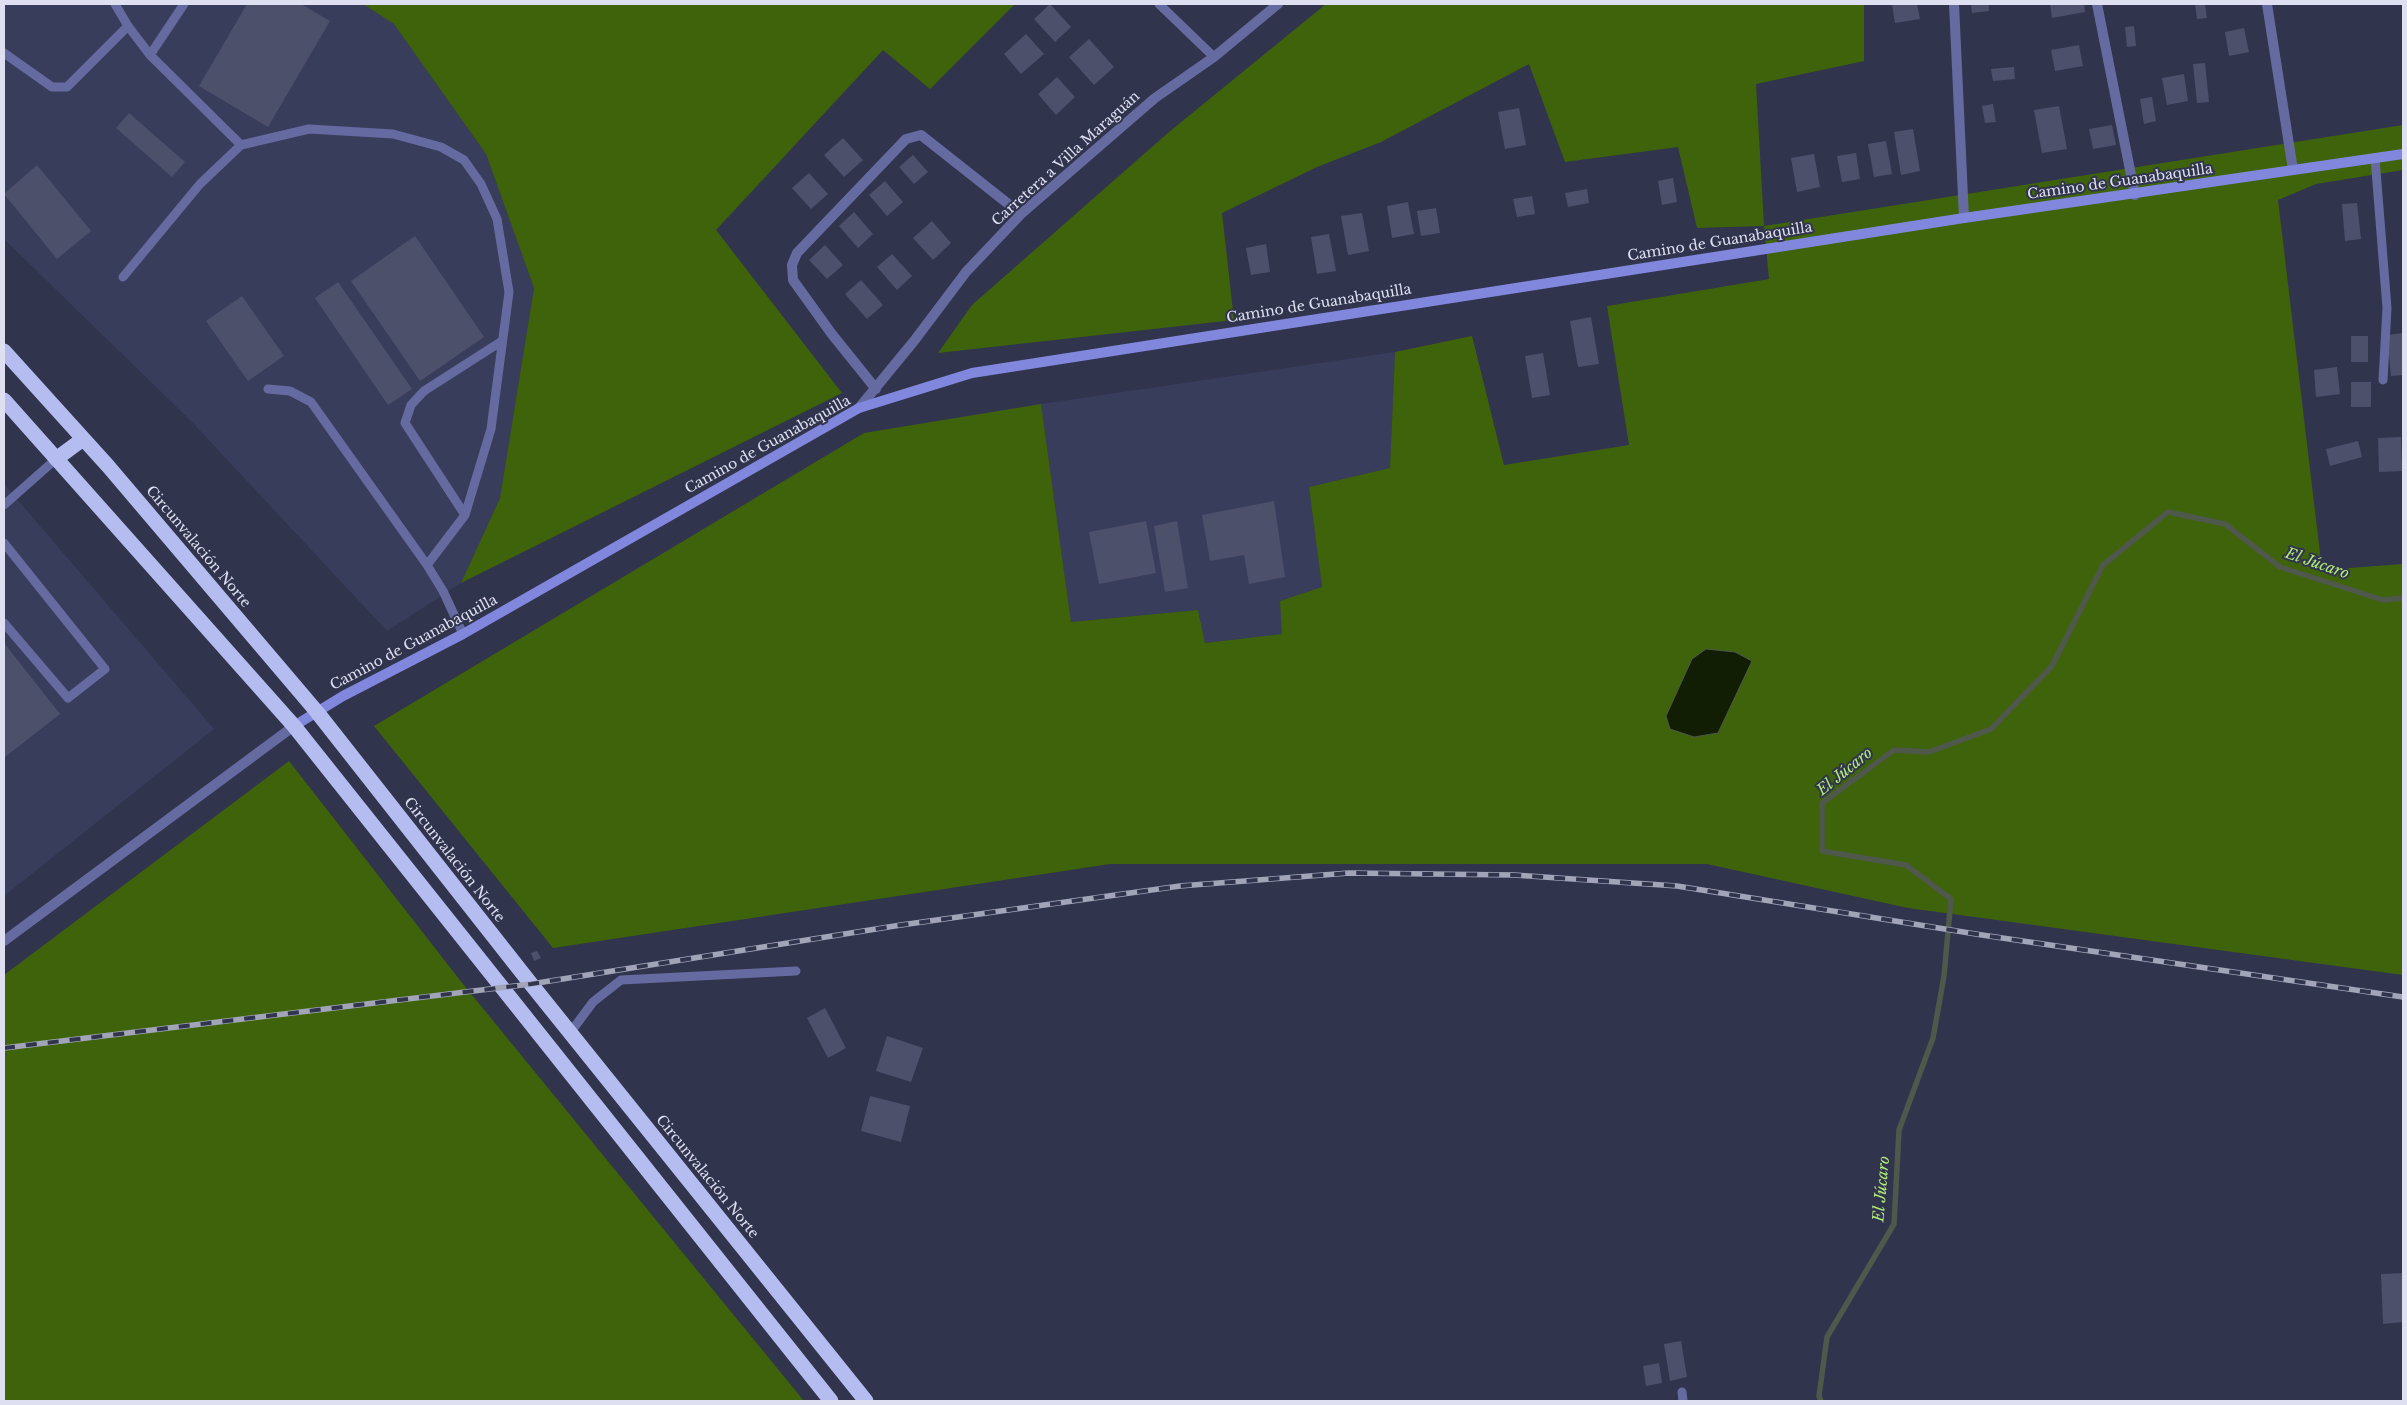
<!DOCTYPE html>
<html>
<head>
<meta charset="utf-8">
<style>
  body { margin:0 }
  #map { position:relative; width:2407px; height:1405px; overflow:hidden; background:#31344d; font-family:"Libre Baskerville",serif }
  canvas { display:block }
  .frame { position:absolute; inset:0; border:5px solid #dee0f1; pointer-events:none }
</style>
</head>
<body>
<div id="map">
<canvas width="2407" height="1405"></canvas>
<div class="frame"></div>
</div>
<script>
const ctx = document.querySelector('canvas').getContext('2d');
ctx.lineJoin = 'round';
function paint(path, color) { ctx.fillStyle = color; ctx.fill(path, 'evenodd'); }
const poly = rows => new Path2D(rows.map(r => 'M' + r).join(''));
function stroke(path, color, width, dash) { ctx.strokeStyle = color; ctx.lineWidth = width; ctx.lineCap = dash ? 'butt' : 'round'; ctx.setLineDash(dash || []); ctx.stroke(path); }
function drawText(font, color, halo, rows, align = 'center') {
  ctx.font = font + ' "Libre Baskerville",serif'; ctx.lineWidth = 4; ctx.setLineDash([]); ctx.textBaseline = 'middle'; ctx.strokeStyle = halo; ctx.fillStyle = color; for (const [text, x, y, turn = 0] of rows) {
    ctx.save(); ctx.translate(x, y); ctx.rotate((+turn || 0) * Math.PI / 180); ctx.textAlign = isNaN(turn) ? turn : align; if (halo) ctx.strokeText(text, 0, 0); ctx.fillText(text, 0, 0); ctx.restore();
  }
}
paint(poly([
  [4,4,363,4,394,24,486,154,534,288,500,498,461,583,387,631,192,422,4,239],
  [1395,352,1390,468,1309,487,1322,587,1280,601,1283,634,1205,643,1198,610,1071,622,1041,404],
  [4,484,214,729,4,896]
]), '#393d5c');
paint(poly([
  [363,4,1015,4,930,89,883,50,716,230,842,393,461,583,500,498,534,288,486,154,394,24],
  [1326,4,1864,4,1864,61,1756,84,1764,226,2403,125,2403,170,2316,184,2278,200,2322,570,2403,564,2403,975,1908,908,1707,864,1110,864,553,948,374,726,864,433,1041,404,1071,622,1198,610,1205,643,1282,634,1280,601,1322,587,1309,487,1390,468,1395,352,1472,336,1504,465,1629,445,1607,306,1769,279,1764,226,1697,228,1678,147,1565,162,1529,64,1381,142,1317,167,1222,213,1234,320,938,353,972,305,1169,132],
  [289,761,463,984,804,1401,4,1401,4,975]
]), '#3f630b');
const water = poly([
  [1706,649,1735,652,1752,661,1718,733,1694,737,1670,729,1666,716,1692,659,1706,649]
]);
paint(water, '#111e04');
stroke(water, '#4e584b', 1);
stroke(poly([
  [1821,1401,1819,1396,1827,1337,1894,1224,1899,1130,1933,1038,1944,976,1951,899,1906,865,1822,851,1822,803,1894,750,1929,752,1991,729,2052,666,2103,565,2168,512,2225,524,2280,567,2383,600,2403,598]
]), '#4e584b', 5.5);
paint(poly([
  [247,4,301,4,330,21,268,127,199,86],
  [1050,4,1071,27,1055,42,1034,19],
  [1899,4,1917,4,1920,19,1895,23,1892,5],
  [1971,4,1989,4,1989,11,1972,13],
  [2050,4,2084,4,2085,12,2052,18],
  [2195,4,2205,4,2207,18,2197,19],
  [2134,26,2136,46,2127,47,2125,27],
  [2244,28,2249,52,2229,56,2225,32],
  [1026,34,1044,54,1021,74,1004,54],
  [1089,39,1114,67,1094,85,1069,57],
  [2079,45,2083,66,2055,71,2051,50],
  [2205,63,2209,102,2197,103,2193,64],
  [2014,67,2015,79,1993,81,1991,69],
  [2184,74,2188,101,2167,105,2162,78],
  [1057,77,1075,97,1056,115,1038,94],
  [2152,97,2156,121,2144,124,2140,99],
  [1993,104,1996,122,1985,123,1982,106],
  [2059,106,2067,149,2042,153,2034,110],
  [1519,108,1526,145,1505,149,1498,112],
  [129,113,185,162,172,177,116,128],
  [2112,125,2116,145,2093,149,2089,129],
  [1913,129,1920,171,1901,175,1894,132],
  [843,138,863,160,844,177,824,155],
  [1886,141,1892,174,1874,177,1868,144],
  [1856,153,1860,179,1842,182,1837,156],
  [1814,154,1820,187,1797,192,1791,158],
  [913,155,928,172,914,184,899,167],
  [37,165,91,231,57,259,4,194],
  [809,173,828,194,811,209,792,188],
  [1673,178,1677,202,1662,205,1658,181],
  [885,181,903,202,887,216,869,195],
  [1587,189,1589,203,1568,207,1565,193],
  [1532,196,1535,214,1517,217,1513,199],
  [1408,202,1414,234,1392,238,1387,206],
  [2357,203,2361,239,2345,241,2342,204],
  [1436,208,1440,233,1421,236,1417,211],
  [854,212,873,234,858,248,839,226],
  [1362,213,1369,251,1348,255,1341,216],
  [932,221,951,243,933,260,913,238],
  [1329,234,1336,271,1317,274,1311,237],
  [415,236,484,337,420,381,351,281],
  [1266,244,1270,272,1251,275,1246,248],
  [825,245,843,265,827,279,809,260],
  [892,254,912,276,897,290,877,267],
  [861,280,883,305,867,319,845,294],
  [338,282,412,389,388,405,315,298],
  [242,296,284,356,248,381,206,321],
  [1591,317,1599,364,1578,367,1570,321],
  [2403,333,2403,375,2391,376,2387,335],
  [2351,336,2368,336,2368,362,2351,362],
  [1543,353,1550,395,1532,398,1525,356],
  [2337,367,2340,394,2316,397,2314,370],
  [2351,382,2371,382,2371,407,2351,407],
  [2401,437,2402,471,2379,472,2378,438],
  [2358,441,2362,457,2330,466,2326,449],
  [1274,501,1285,577,1249,584,1244,555,1210,561,1202,515],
  [1146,521,1156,573,1099,584,1089,532],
  [1177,521,1188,588,1165,592,1154,526],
  [4,643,60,714,5,757,4,755],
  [537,951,541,958,534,961,531,953],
  [825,1008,846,1048,828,1058,807,1018],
  [887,1036,923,1048,911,1082,876,1071],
  [870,1096,910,1106,901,1142,861,1131],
  [2403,1273,2403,1322,2383,1324,2381,1274],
  [1681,1341,1687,1377,1670,1381,1664,1344],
  [1659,1363,1662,1383,1646,1386,1643,1366]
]), '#4d506b');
stroke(poly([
  [115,4,128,26,150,55,184,4],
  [1159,4,1214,57],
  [4,53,52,87,67,87,128,26],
  [150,55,241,145],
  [2375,158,2387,308,2383,380],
  [123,277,200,184,241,145,309,129,393,134,441,147,464,160,481,184,497,219,509,292,491,429,465,515,427,565],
  [268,389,290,391,311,402,427,565,443,591,463,634],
  [4,505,56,459],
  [465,515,405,423,411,405,424,391,502,341],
  [4,543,105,669,68,698,4,623],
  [570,1033,593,1002,621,980,796,971],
  [1682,1392,1683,1401]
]), '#656ba1', 9);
stroke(poly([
  [1954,4,1964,218],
  [2097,4,2135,195],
  [2267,4,2293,170],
  [876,389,831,333,793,280,792,265,797,253,906,139,921,135,1021,214],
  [859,408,914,341,966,272,1021,214,1155,98,1214,57,1278,4],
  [4,941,294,726]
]), '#656ba1', 10);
stroke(poly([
  [294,726,343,696,463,634,859,408,972,373,1964,218,2403,154]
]), '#8087dd', 10);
stroke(poly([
  [4,351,108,466,317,712,531,984,866,1401],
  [4,400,294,726,831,1401],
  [56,459,83,439]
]), '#b4bcf0', 15);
const rail = poly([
  [4,1048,531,984,901,925,1180,886,1349,873,1514,875,1677,886,1982,935,2403,997]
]);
stroke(rail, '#a2a5b8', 5.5);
stroke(rail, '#31344d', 4, [11]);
drawText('14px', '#dee0f1', '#31344d', [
  ["Carretera a Villa Maraguán",1066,159,-42],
  ["Camino de Guanabaquilla",2120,182,-8],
  ["Camino de Guanabaquilla",1720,242,-9],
  ["Camino de Guanabaquilla",1319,304,-9],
  ["Camino de Guanabaquilla",768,445,-29],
  ["Circunvalación Norte",198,547,50],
  ["Camino de Guanabaquilla",414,643,-28],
  ["Circunvalación Norte",454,860,52],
  ["Circunvalación Norte",707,1177,51]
]);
drawText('italic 15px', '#b3ec79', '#31344d', [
  ["El Júcaro",2317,564,19],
  ["El Júcaro",1845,772,-39],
  ["El Júcaro",1882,1189,-85]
]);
</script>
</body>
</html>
